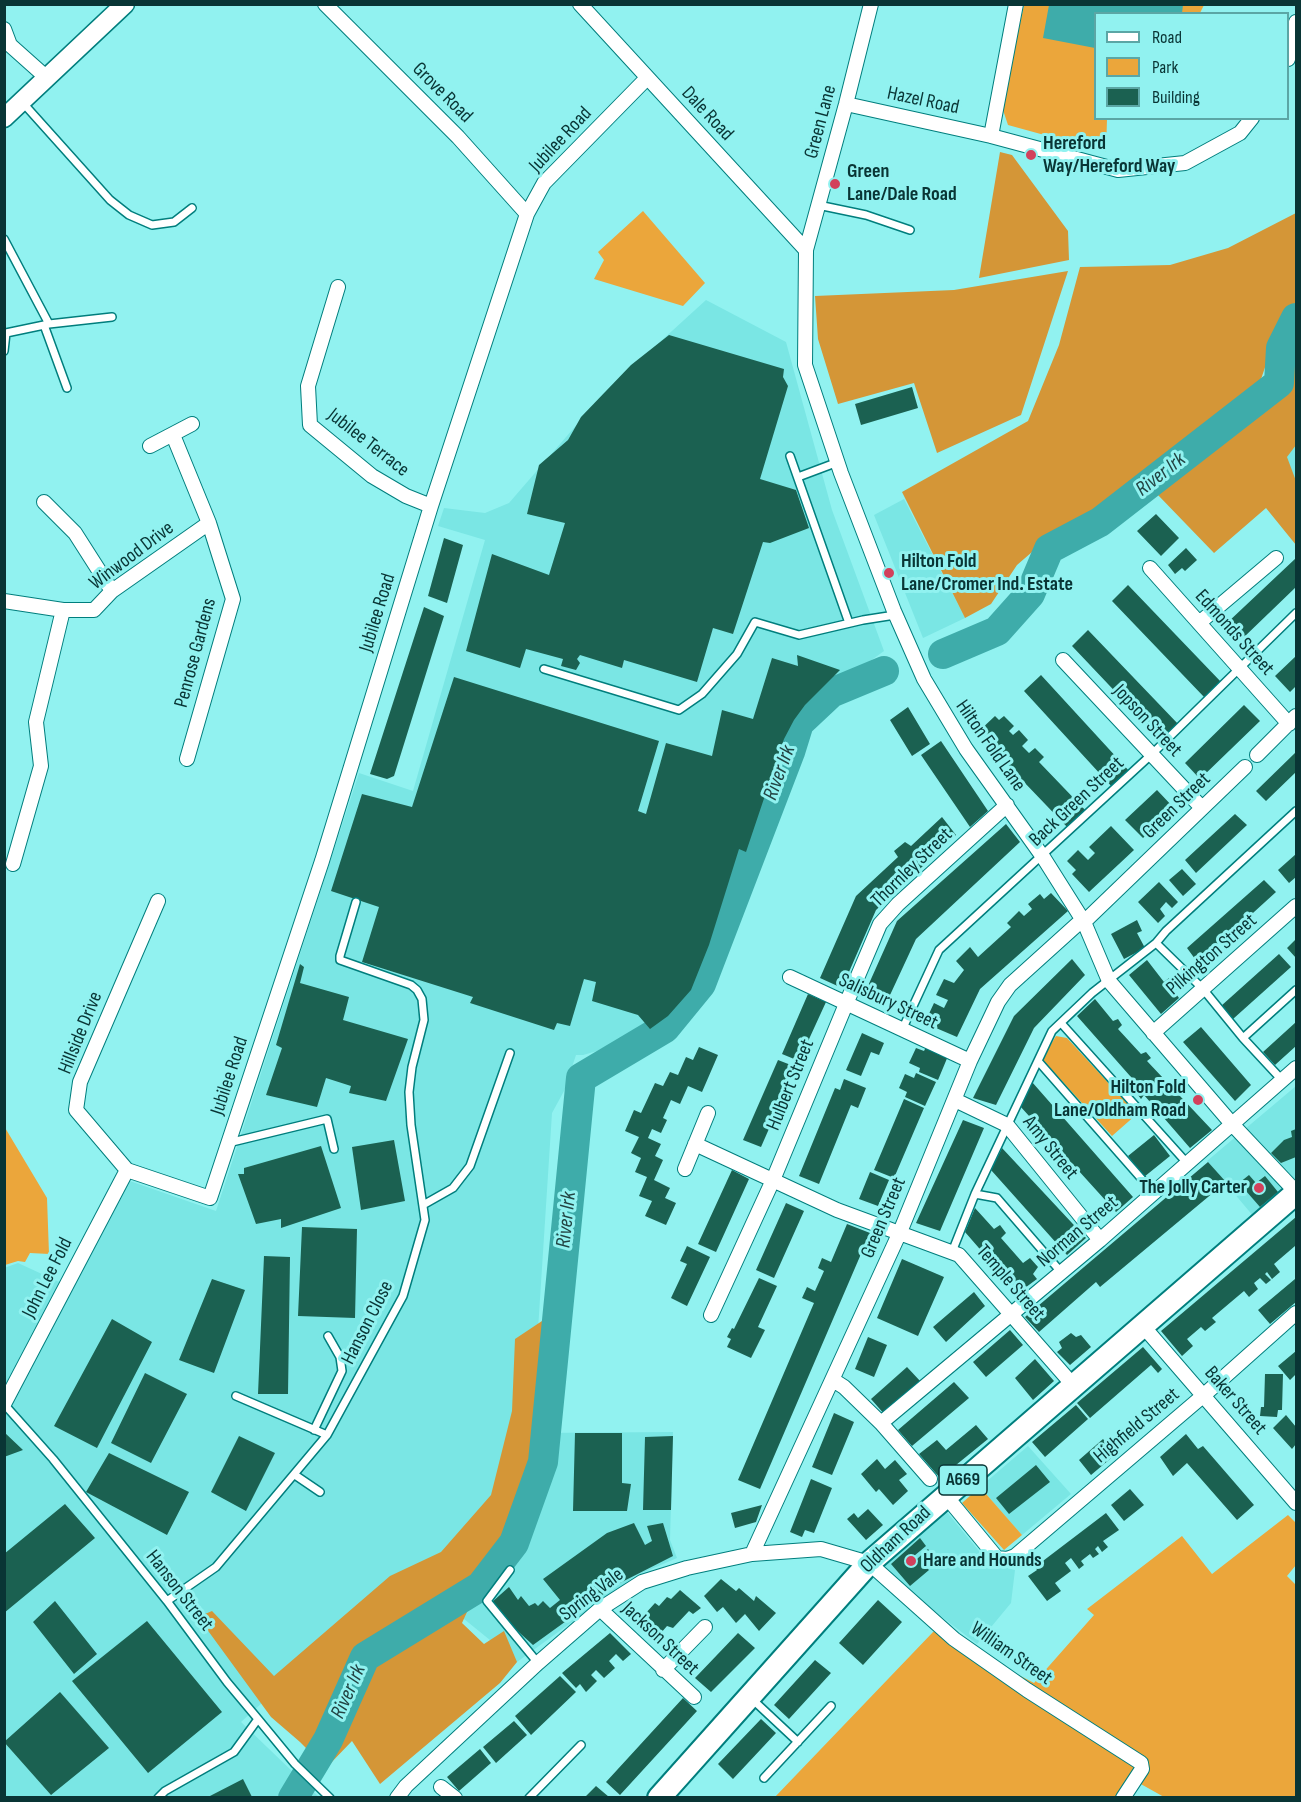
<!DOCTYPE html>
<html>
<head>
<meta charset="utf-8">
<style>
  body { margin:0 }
  #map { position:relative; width:1301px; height:1802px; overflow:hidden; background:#91f2f0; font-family:"Sofia Sans Condensed",sans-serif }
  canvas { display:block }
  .frame { position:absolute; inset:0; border:6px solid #093535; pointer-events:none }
  .legend { position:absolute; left:1094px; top:12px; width:195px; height:108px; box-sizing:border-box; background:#91f2f0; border:2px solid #5ba6a5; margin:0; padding:8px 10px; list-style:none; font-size:18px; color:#093535 }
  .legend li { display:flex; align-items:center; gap:12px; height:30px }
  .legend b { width:30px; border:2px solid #5ba6a5 }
</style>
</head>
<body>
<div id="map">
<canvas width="1301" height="1802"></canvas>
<div class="frame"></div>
<ul class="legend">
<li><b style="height:8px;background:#fff"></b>Road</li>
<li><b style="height:16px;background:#eba63b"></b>Park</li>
<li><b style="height:16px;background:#1b6151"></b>Building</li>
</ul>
</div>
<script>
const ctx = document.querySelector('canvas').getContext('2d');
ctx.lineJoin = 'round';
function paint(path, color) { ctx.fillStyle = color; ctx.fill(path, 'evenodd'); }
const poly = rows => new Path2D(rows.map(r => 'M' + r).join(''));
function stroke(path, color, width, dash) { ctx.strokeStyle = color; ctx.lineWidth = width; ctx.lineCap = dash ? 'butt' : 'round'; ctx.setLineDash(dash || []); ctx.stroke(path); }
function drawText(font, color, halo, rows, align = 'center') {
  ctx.font = font + ' "Sofia Sans Condensed",sans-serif'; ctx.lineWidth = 6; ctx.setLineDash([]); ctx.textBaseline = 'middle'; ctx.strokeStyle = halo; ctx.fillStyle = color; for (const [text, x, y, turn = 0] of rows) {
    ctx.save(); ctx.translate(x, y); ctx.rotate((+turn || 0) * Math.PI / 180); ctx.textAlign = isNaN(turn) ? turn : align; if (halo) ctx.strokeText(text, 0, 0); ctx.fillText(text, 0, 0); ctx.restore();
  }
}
paint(poly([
  [706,300,786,342,832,510,884,651,809,706,794,722,724,916,692,990,646,1025,597,1051,583,1055,576,1055,564,1091,552,1113,535,1376,535,1433,673,1432,670,1540,677,1558,635,1576,517,1662,453,1610,408,1570,241,1722,319,1797,5,1797,4,1268,18,1263,68,1286,127,1180,216,1211,359,773,413,791,485,540,438,526,444,508,485,513,509,503,605,392],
  [1296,423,1296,499,1271,449],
  [904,499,965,618,923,638,874,515],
  [1296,1086,1296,1181,1254,1217,1207,1161],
  [1028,1446,1071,1494,1022,1535,980,1487],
  [946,1511,989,1563,1015,1570,1011,1603,977,1644,877,1567]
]), '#7ae6e4');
paint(poly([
  [1024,5,1204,5,1200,13,1096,14,1096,118,1107,119,1106,152,1008,125,1002,107],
  [643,211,705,283,683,306,594,279,604,260,598,252],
  [1056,1036,1067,1038,1137,1114,1112,1136,1042,1059],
  [4,1126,47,1198,49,1254,30,1253,25,1262,18,1261,5,1265],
  [980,1487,1022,1535,1004,1550,962,1503],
  [1288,1515,1296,1523,1296,1565,1287,1576,1296,1585,1296,1797,1164,1797,1139,1783,1128,1798,774,1798,934,1631,1034,1683,1094,1615,1087,1609,1182,1536,1212,1574]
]), '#eba63b');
paint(poly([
  [1000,152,1012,155,1068,231,1069,260,979,278],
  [1296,213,1296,303,1289,311,1274,341,1259,385,1126,491,1039,546,1017,565,991,604,965,618,902,492,1028,421,1059,345,1080,267,1170,265,1228,248],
  [1068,271,1021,415,937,453,914,383,838,404,818,339,815,296,954,290],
  [1296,333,1296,445,1287,457,1296,481,1296,545,1266,508,1214,553,1157,494,1280,399,1289,382,1292,349],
  [548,1317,541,1404,545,1477,522,1539,472,1601,462,1623,484,1644,504,1631,517,1662,500,1683,380,1784,352,1741,326,1768,300,1742,271,1717,198,1617,212,1611,274,1676,390,1576,441,1552,491,1495,512,1411,515,1339]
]), '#d49637');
paint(poly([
  [1049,5,1049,4,1183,5,1182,13,1096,14,1095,48,1043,38]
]), '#3eacaa');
stroke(poly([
  [943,654,997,631,1030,594,1049,549,1100,522,1279,383,1281,348,1296,318],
  [293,1798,328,1740,365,1657,481,1586,514,1543,543,1462,581,1078,665,1028,701,984,790,752,799,723,831,693,884,671]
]), '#3eacaa', 30);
paint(poly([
  [669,335,784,369,783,377,788,386,760,479,796,490,809,528,770,543,763,542,733,634,713,628,697,682,624,660,622,668,580,655,577,659,580,663,576,670,561,666,563,659,526,649,520,668,466,651,492,554,549,575,565,523,527,514,539,465,568,440,581,417,631,365],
  [912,387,918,408,861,425,855,404],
  [1156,514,1179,538,1161,556,1137,531],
  [444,538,463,545,447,603,428,596],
  [1186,548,1197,560,1185,571,1182,568,1175,574,1168,565],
  [1296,558,1296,587,1242,639,1227,623],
  [1128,585,1222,683,1205,698,1112,601],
  [424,607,444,616,394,776,387,779,370,774],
  [1088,630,1179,725,1162,741,1072,646],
  [797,655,840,670,805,705,794,720,784,739,746,852,739,849,709,945,691,990,668,1016,650,1029,638,1015,592,1001,596,982,584,979,570,1026,557,1023,554,1030,470,1003,473,997,362,962,379,907,331,891,362,794,412,807,454,677,659,741,638,811,646,814,666,743,712,756,722,710,753,719,772,658,798,666],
  [1296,656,1296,686,1290,692,1275,676],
  [1041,675,1130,772,1113,788,1024,691],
  [1244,705,1260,721,1200,779,1185,763],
  [908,707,930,744,912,756,890,720],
  [995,716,999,720,1004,716,1014,726,1009,731,1013,735,1019,730,1028,740,1022,746,1029,753,1035,748,1044,757,1039,762,1087,812,1069,829,977,733],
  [941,741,988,811,970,827,921,755],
  [1296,752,1296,772,1266,801,1256,791],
  [1157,790,1174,808,1143,838,1125,820],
  [1235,814,1247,825,1196,873,1185,860],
  [942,817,956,835,876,910,842,988,820,978,856,896,898,857,894,851,905,842,911,846],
  [1006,824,1020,842,916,939,884,1008,863,997,897,921],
  [1111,826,1134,850,1089,892,1072,874,1076,870,1067,861,1078,850,1088,860,1095,853,1089,847],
  [1296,854,1296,877,1289,883,1278,870],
  [1182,869,1196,884,1183,896,1169,880],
  [1264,880,1276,892,1198,963,1187,948],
  [1159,882,1178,902,1172,908,1166,902,1160,909,1165,916,1158,923,1138,902],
  [1051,893,1068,911,980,989,957,1037,936,1028,938,1023,927,1018,934,1003,944,1008,948,1000,936,995,944,979,954,983,964,970,956,961,970,947,978,957,1011,927,1007,923,1019,911,1024,916,1032,909,1028,904,1040,894,1044,899],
  [1137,920,1142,931,1137,933,1145,948,1124,959,1111,934],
  [1296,939,1296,958,1287,948],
  [1279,954,1291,967,1233,1019,1221,1006],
  [1072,959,1085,975,1034,1028,996,1105,973,1098,1014,1016],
  [1147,960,1164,982,1169,978,1178,988,1174,991,1179,998,1161,1014,1129,975],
  [300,964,304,967,300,983,349,997,343,1020,408,1039,386,1101,349,1093,351,1086,326,1078,317,1107,266,1095,282,1048,276,1045],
  [808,994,826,1002,799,1061,782,1054],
  [1095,999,1113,1021,1118,1019,1122,1025,1118,1029,1141,1054,1146,1052,1151,1058,1147,1061,1212,1130,1190,1148,1144,1095,1141,1099,1135,1091,1138,1085,1077,1016],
  [1296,1022,1296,1046,1275,1065,1263,1052],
  [1201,1027,1251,1085,1235,1101,1183,1042],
  [862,1033,884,1043,879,1055,871,1052,861,1076,846,1070],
  [699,1047,718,1055,702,1092,688,1086,680,1104,671,1100,663,1118,667,1120,661,1133,652,1129,648,1138,661,1144,655,1156,663,1160,654,1180,670,1188,665,1198,676,1203,666,1225,645,1216,652,1201,639,1196,647,1177,635,1172,641,1158,631,1153,639,1137,625,1131,634,1110,641,1113,655,1083,663,1086,670,1072,678,1075,686,1057,693,1060],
  [926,1047,948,1056,938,1080,919,1072,920,1068,909,1063,916,1048,924,1051],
  [778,1060,796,1067,761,1147,743,1140],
  [916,1073,936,1082,925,1106,905,1097,907,1092,899,1088,905,1074,914,1078],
  [844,1079,866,1088,858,1108,851,1105,819,1184,799,1176,835,1088,840,1090],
  [1032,1082,1133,1197,1116,1212,1020,1106],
  [904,1099,924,1108,894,1178,874,1170],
  [963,1120,984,1128,940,1231,916,1223],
  [1296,1129,1296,1157,1281,1163,1271,1153,1284,1140,1292,1137,1291,1131],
  [1154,1135,1170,1156,1144,1177,1128,1156],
  [394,1140,405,1201,361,1210,352,1147],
  [321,1146,341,1208,281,1228,281,1219,256,1224,238,1174,244,1174,244,1168],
  [1002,1148,1086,1238,1067,1255,991,1170],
  [1208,1162,1226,1182,1100,1287,1096,1282,1039,1332,1025,1317],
  [732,1170,749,1179,716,1252,698,1244],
  [870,1172,889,1180,878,1206,859,1199],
  [1249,1175,1256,1183,1265,1176,1278,1192,1260,1207,1239,1183],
  [786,1203,804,1211,774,1278,756,1270],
  [975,1208,994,1229,1000,1225,1006,1233,1001,1238,1023,1263,1030,1258,1038,1267,1033,1274,1037,1279,1018,1293,965,1232],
  [1296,1217,1296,1248,1295,1246,1274,1264,1280,1272,1272,1279,1267,1272,1265,1274,1271,1280,1266,1284,1260,1278,1254,1283,1258,1289,1249,1297,1244,1291,1212,1318,1216,1322,1205,1331,1201,1327,1187,1339,1193,1346,1182,1356,1161,1331],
  [847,1224,870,1233,760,1489,738,1480,814,1303,802,1298,807,1287,815,1291,824,1271,818,1268,822,1258,831,1262],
  [302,1227,357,1229,355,1318,298,1316],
  [687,1246,710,1257,687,1306,671,1298,687,1264,680,1261],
  [264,1256,290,1257,288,1394,258,1394],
  [902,1259,944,1277,918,1336,877,1318],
  [759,1278,777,1286,758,1327,765,1330,751,1358,727,1347,731,1339,727,1337,732,1328,734,1329],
  [212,1279,245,1290,214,1373,179,1360],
  [1295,1279,1296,1302,1270,1324,1258,1310],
  [974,1292,985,1306,946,1342,933,1327],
  [112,1319,152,1342,97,1448,54,1426],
  [1010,1330,1023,1345,986,1377,973,1362],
  [1071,1333,1076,1337,1081,1335,1091,1347,1070,1365,1057,1352,1062,1348,1059,1342],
  [868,1337,887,1345,874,1377,855,1369],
  [1143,1347,1162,1369,1158,1373,1151,1365,1090,1418,1077,1403],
  [1296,1351,1296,1374,1290,1380,1278,1366],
  [1035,1359,1054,1381,1033,1400,1015,1378],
  [907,1367,921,1382,885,1415,871,1399],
  [145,1373,187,1394,151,1463,111,1443],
  [1265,1374,1283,1374,1282,1410,1278,1410,1277,1417,1260,1416,1261,1407,1264,1407],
  [954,1382,969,1398,912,1446,898,1430],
  [1076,1405,1088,1419,1045,1457,1032,1442],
  [834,1413,854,1422,832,1475,812,1467],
  [1286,1415,1296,1427,1296,1444,1292,1449,1273,1428],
  [976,1425,988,1439,940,1478,919,1454,937,1440,946,1450],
  [4,1432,23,1450,4,1457],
  [575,1433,622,1433,622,1483,631,1484,627,1511,573,1511],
  [1186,1434,1198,1449,1203,1446,1254,1505,1237,1520,1187,1463,1173,1476,1160,1457],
  [239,1436,275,1453,246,1511,211,1492],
  [673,1436,671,1510,643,1510,645,1437],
  [1103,1439,1116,1454,1091,1475,1079,1460],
  [109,1453,189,1492,167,1535,86,1492],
  [877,1459,885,1469,895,1460,907,1474,899,1480,908,1491,893,1505,879,1489,876,1492,861,1474],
  [1036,1465,1050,1482,1009,1514,996,1498],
  [811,1479,832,1488,814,1533,805,1530,802,1537,790,1532],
  [1130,1489,1144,1505,1124,1521,1111,1505],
  [65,1504,95,1538,4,1613,4,1554],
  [762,1505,756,1522,735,1528,731,1513],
  [868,1509,883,1525,866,1540,847,1519,854,1513,858,1518],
  [1106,1513,1119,1530,1103,1541,1108,1547,1102,1552,1098,1546,1095,1549,1099,1554,1093,1558,1090,1554,1081,1561,1084,1565,1079,1569,1071,1558,1065,1563,1071,1571,1055,1583,1061,1591,1047,1601,1028,1576,1037,1570,1035,1567],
  [634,1523,645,1545,652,1541,647,1526,663,1523,673,1556,616,1585,533,1645,501,1616,503,1614,492,1602,509,1587,518,1600,521,1596,529,1606,535,1603,538,1606,543,1601,550,1608,560,1600,543,1579,607,1533],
  [920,1538,926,1546,914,1556,917,1559,928,1549,934,1557,925,1566,929,1570,910,1586,891,1564],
  [721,1579,736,1591,739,1588,754,1601,756,1596,776,1613,759,1631,745,1614,736,1623,723,1607,717,1612,704,1596],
  [680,1590,701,1608,693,1614,689,1611,673,1628,667,1626,654,1641,635,1625,655,1603,659,1606,667,1597,671,1599],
  [878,1600,902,1622,863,1665,839,1643],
  [55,1601,97,1654,74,1674,33,1622],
  [147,1621,222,1712,148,1773,72,1681],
  [610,1633,631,1654,623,1661,616,1654,609,1661,615,1668,604,1678,596,1670,591,1675,597,1681,586,1692,580,1684,576,1688,562,1673],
  [738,1633,755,1648,711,1692,695,1678],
  [815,1660,831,1673,789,1719,774,1705],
  [560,1676,576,1692,531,1735,515,1716],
  [60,1692,109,1748,51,1795,4,1742],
  [683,1698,697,1711,620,1795,606,1782],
  [761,1719,776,1733,733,1779,718,1764],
  [514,1721,527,1735,496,1763,483,1747],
  [480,1749,491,1763,459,1791,447,1777],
  [243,1779,252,1797,208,1797],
  [596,1786,609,1797,585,1797]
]), '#1b6151');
const service = poly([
  [23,103,110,200,129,215,152,225,174,222,192,208],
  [818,205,866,215,910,230],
  [4,239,49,324,6,333,4,351],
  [49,324,112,317],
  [44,325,67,388],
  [790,456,849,623],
  [798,477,838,462],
  [544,669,679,710,702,694,737,654,755,622,799,635,863,620,895,615],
  [1156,943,1203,989,1243,1038,1282,1080],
  [1061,1023,1187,1163],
  [902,1030,939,950,1152,754,1296,613],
  [1243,1038,1296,990],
  [1038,1061,1154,1193],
  [228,1143,327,1119,334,1149],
  [975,1194,997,1198,1061,1272],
  [423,1205,453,1188,470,1166,510,1053],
  [952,1252,975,1194,1052,1031,1092,993,1156,943,1166,931,1296,811],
  [236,1396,327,1435],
  [4,1404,53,1459,167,1601,227,1682,258,1719,295,1764,330,1798],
  [314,1430,342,1371,340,1357,328,1336],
  [295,1475,320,1492],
  [510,1570,487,1601,538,1663],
  [167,1601,216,1567,327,1435,403,1296,425,1220,411,1125,409,1092,412,1067,424,1020,422,999,417,990,411,985,340,960,340,956,356,902],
  [752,1699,798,1742],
  [764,1778,831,1706],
  [158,1798,165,1791,234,1752,258,1719],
  [529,1798,581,1745]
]);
const minor = poly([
  [325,4,458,137,527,214],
  [580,4,806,250],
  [871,4,846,104,806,250,805,365,841,473,894,611,924,679,966,749,1043,857,1084,922,1109,981,1232,1124,1296,1192],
  [4,29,10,45,47,78],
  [1288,59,1296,22],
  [846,104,991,136,1118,170,1185,163,1240,133,1252,118],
  [991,136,1016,4],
  [338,287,308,386,310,425,372,476,406,496,431,506],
  [173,435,209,523,233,599,187,759],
  [150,446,192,424],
  [44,502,75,533,112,591],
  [1150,568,1289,724],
  [4,601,63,610,94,610,112,591,209,523],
  [1199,623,1276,558],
  [1063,660,1202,808],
  [1257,755,1296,716],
  [13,864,41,766,36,722,63,610],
  [1084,922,1245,767],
  [790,977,970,1061],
  [1153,1033,1296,906],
  [955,1100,1007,1125,1100,1240],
  [695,1144,837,1210,959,1255,1073,1385],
  [685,1169,708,1113],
  [127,1170,210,1198,322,861,431,506,527,214,544,183,647,78],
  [127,1170,76,1110,80,1082,158,901],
  [711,1315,773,1180,846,1004,880,924,898,904,1007,805],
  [1143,1326,1296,1503],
  [833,1380,844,1387,881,1423,930,1479],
  [4,1404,127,1170],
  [881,1423,1100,1240,1296,1068],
  [945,1495,997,1558,1007,1559,1015,1556,1204,1395,1296,1313],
  [752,1554,900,1232,970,1061,998,1002,1010,985,1082,920],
  [600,1609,694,1697],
  [663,1670,705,1627],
  [441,1787,455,1798],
  [397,1798,406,1786,538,1663,600,1609,642,1582,687,1568,752,1554,821,1549,869,1563,954,1639,1027,1690,1141,1763,1142,1769,1123,1798]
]);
const tertiary = poly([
  [4,118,125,4]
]);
const primary = poly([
  [659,1798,869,1563,1296,1193]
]);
stroke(service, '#007e7d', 10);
stroke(minor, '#007e7d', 16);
stroke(tertiary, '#007e7d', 21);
stroke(primary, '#007e7d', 26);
stroke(service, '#fff', 7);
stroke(minor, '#fff', 14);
stroke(tertiary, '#fff', 18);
stroke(primary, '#fff', 22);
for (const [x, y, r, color] of [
  [1031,155,6,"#d2415c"],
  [835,184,6,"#d2415c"],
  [889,573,6,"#d2415c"],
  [1198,1100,6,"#d2415c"],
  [1259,1188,6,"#d2415c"],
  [911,1561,6,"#d2415c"]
]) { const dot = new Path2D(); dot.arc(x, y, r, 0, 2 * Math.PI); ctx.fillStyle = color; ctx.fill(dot); stroke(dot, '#91f2f0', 2); }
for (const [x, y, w] of [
  [963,1480,48]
]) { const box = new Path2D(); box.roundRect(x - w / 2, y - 15, w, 30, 4.5); ctx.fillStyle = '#91f2f0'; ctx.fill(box); stroke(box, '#093535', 1.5); }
drawText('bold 18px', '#093535', null, [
  ["A669",963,1480]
]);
drawText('20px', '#093535', '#91f2f0', [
  ["Grove Road",442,93,45],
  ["Hazel Road",923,101,12],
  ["Dale Road",707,114,47],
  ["Green Lane",821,122,-75],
  ["Jubilee Road",561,140,-47],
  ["Jubilee Terrace",368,443,38],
  ["Winwood Drive",132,556,-37],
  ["Jubilee Road",378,613,-73],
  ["Edmonds Street",1234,633,48],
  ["Penrose Gardens",196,653,-75],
  ["Jopson Street",1147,721,47],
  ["Hilton Fold Lane",990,746,55],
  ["Back Green Street",1077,802,-43],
  ["Green Street",1177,806,-44],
  ["Thornley Street",912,868,-44],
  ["Pilkington Street",1212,955,-41],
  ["Salisbury Street",888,1002,25],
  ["Hillside Drive",81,1033,-68],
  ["Jubilee Road",230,1076,-72],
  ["Hulbert Street",791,1085,-68],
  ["Amy Street",1050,1148,51],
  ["Green Street",884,1218,-67],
  ["Norman Street",1078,1232,-40],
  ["John Lee Fold",48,1278,-63],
  ["Temple Street",1010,1283,49],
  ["Hanson Close",368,1323,-63],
  ["Baker Street",1235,1401,49],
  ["Highfield Street",1137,1426,-40],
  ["Oldham Road",896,1540,-43],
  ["Hanson Street",179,1591,52],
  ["Spring Vale",592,1595,-37],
  ["Jackson Street",660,1639,43],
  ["William Street",1011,1654,35]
]);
drawText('bold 20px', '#093535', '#91f2f0', [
  ["Hereford",1043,144],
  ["Way/Hereford Way",1043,167],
  ["Green",847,172],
  ["Lane/Dale Road",847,195],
  ["Hilton Fold",901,562],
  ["Lane/Cromer Ind. Estate",901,585],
  ["Hilton Fold",1186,1088,"right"],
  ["Lane/Oldham Road",1186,1111,"right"],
  ["The Jolly Carter",1247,1188,"right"],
  ["Hare and Hounds",923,1561]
], 'left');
drawText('italic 21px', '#234443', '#91f2f0', [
  ["River Irk",1161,475,-38],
  ["River Irk",780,773,-70],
  ["River Irk",567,1220,-84],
  ["River Irk",349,1692,-66]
]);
</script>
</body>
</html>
